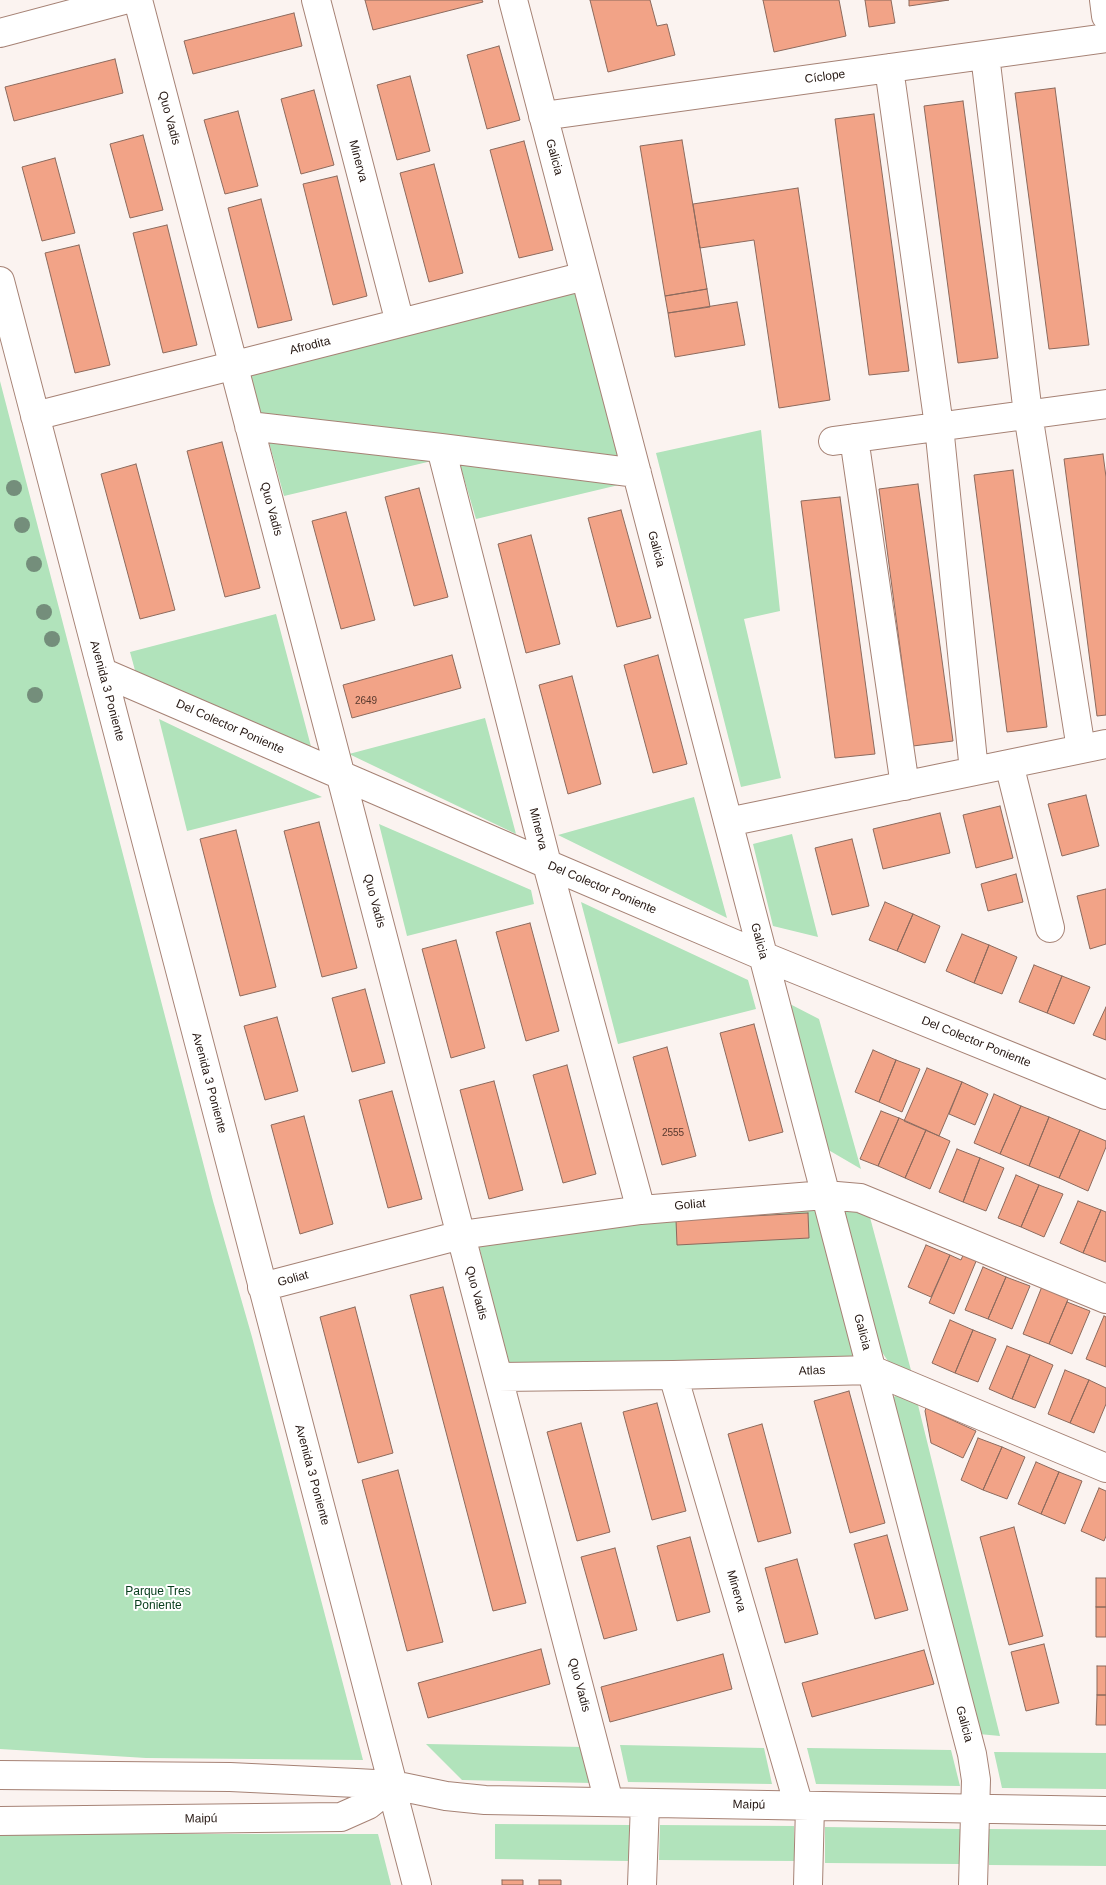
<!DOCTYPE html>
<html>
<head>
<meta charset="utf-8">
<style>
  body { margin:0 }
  canvas { display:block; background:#fbf3f0 }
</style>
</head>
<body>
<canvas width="1106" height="1885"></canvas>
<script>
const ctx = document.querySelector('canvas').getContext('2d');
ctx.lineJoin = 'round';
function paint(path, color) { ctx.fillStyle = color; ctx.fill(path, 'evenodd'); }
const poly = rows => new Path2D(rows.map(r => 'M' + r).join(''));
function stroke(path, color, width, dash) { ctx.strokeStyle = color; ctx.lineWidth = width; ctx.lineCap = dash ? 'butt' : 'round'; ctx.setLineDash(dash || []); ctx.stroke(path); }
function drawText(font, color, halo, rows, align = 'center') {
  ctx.font = font + ' Arial,sans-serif'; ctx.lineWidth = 4; ctx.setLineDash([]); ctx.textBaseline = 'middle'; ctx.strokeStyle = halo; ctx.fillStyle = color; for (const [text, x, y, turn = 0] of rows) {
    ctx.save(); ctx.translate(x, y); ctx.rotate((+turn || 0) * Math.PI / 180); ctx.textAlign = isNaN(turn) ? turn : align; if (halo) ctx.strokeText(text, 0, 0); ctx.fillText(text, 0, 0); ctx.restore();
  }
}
paint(poly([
  [584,283,630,458,261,417,249,370],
  [0,381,213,1201,252,1337,363,1760,146,1758,0,1749],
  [761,430,780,611,744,619,781,778,741,787,656,453],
  [267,435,436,460,284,496],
  [458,458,627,483,476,519],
  [276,614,313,754,136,674,130,652],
  [485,718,516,834,349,754],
  [159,719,322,797,187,831],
  [694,797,727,918,558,835],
  [379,824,531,890,534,904,407,936],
  [792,834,818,937,773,926,753,844],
  [581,902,748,980,756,1009,618,1044],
  [786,1002,819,1019,861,1169,825,1148],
  [845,1203,868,1210,912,1374,888,1361,877,1345,839,1213],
  [818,1205,861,1348,849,1359,513,1367,507,1361,479,1246,489,1239],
  [897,1393,917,1401,1000,1736,979,1734,890,1403],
  [426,1744,584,1747,592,1783,462,1780],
  [620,1745,764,1748,772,1784,628,1782],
  [807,1748,951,1750,960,1786,816,1784],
  [994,1752,1106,1753,1106,1789,1002,1788],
  [495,1824,630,1825,630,1861,495,1859],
  [660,1825,794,1826,794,1861,659,1860],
  [825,1827,960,1829,960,1864,825,1863],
  [989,1829,1106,1830,1106,1866,989,1865],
  [0,1834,378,1834,391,1885,0,1885]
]), '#b1e3bb');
const building = poly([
  [365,0,482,0,483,2,373,30,365,0],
  [590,0,650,0,657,26,667,24,675,55,608,72,590,0],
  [763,0,839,0,846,36,774,52,763,0],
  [865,0,891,0,895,23,869,27,865,0],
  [909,0,949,0,909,6,909,0],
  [294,13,302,46,193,74,184,41,294,13],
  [499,46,520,120,487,129,467,55,499,46],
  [115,59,123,93,14,121,5,87,115,59],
  [410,76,430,151,397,160,377,85,410,76],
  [1055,88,1089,345,1049,349,1015,93,1055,88],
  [314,90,334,165,301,174,281,99,314,90],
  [963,101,998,358,958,363,924,106,963,101],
  [238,111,258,186,225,194,204,120,238,111],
  [874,114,909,371,869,375,835,119,874,114],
  [143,135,163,210,130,218,110,144,143,135],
  [682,140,707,289,665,296,640,146,682,140],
  [524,141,553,250,519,258,490,150,524,141],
  [55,158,75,233,42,241,22,167,55,158],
  [434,164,463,273,429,282,400,173,434,164],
  [337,176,367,296,333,305,303,184,337,176],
  [798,188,830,400,779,408,754,240,700,248,693,204,798,188],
  [261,199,292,320,258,328,228,208,261,199],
  [167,225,197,345,163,353,133,233,167,225],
  [79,245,110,365,75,373,45,253,79,245],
  [707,289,710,307,668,313,665,296,707,289],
  [737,302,745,345,675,357,668,313,737,302],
  [222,442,260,588,225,597,187,451,222,442],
  [1103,454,1106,477,1106,715,1097,716,1064,459,1103,454],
  [136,464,175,610,140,619,101,474,136,464],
  [1013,470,1047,727,1007,732,974,475,1013,470],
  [918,484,953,741,913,746,879,489,918,484],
  [419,488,448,597,414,606,385,497,419,488],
  [840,497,875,754,835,758,801,501,840,497],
  [621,510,651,618,617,627,588,518,621,510],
  [346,512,375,620,341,629,312,521,346,512],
  [531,535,560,644,526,653,498,544,531,535],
  [452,655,461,688,352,718,343,685,452,655],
  [658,655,687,764,653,773,624,665,658,655],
  [572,676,601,784,568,794,539,685,572,676],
  [1086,795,1099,846,1062,856,1048,804,1086,795],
  [1000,806,1013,858,976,868,963,815,1000,806],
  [940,813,950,853,883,869,873,829,940,813],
  [319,822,357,968,322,977,284,831,319,822],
  [236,830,276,987,240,996,200,839,236,830],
  [852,839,869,906,832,915,815,848,852,839],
  [1016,874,1023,902,988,911,981,884,1016,874],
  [1106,889,1106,944,1090,949,1077,896,1106,889],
  [885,902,913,914,897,951,869,940,885,902],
  [913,914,940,926,925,963,897,951,913,914],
  [530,923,559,1031,526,1041,496,932,530,923],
  [962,934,989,945,974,983,946,971,962,934],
  [456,940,485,1048,451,1058,422,949,456,940],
  [989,945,1017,957,1002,994,974,983,989,945],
  [1034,965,1062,976,1047,1013,1019,1002,1034,965],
  [1062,976,1090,987,1074,1024,1047,1013,1062,976],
  [365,989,385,1063,352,1072,332,998,365,989],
  [1106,1007,1106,1040,1093,1035,1106,1007],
  [277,1017,298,1091,265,1100,244,1026,277,1017],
  [754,1024,783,1132,749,1141,720,1033,754,1024],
  [667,1047,696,1156,662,1165,633,1057,667,1047],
  [873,1050,896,1060,879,1102,855,1092,873,1050],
  [896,1060,920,1069,902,1112,879,1102,896,1060],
  [567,1065,596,1174,563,1183,533,1075,567,1065],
  [927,1068,962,1082,939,1136,904,1121,927,1068],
  [494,1081,523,1190,489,1199,460,1090,494,1081],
  [962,1082,988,1094,975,1125,949,1114,962,1082],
  [392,1091,422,1199,388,1208,359,1100,392,1091],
  [994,1094,1021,1106,1000,1154,974,1143,994,1094],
  [1021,1106,1049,1117,1029,1166,1000,1154,1021,1106],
  [881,1111,899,1118,878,1166,860,1159,881,1111],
  [304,1116,333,1224,300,1234,271,1125,304,1116],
  [1049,1117,1080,1130,1059,1178,1029,1166,1049,1117],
  [899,1118,926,1130,905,1178,878,1166,899,1118],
  [926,1130,950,1141,930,1189,905,1178,926,1130],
  [1080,1130,1106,1141,1106,1147,1088,1191,1059,1178,1080,1130],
  [957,1149,980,1158,963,1202,939,1192,957,1149],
  [980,1158,1004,1168,986,1211,963,1202,980,1158],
  [1016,1175,1039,1185,1021,1227,998,1218,1016,1175],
  [1039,1185,1063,1194,1044,1237,1021,1227,1039,1185],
  [1078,1201,1101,1210,1083,1253,1060,1243,1078,1201],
  [1101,1210,1106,1212,1106,1262,1083,1253,1101,1210],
  [808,1213,809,1238,677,1245,676,1220,808,1213],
  [926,1245,950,1255,931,1297,908,1287,926,1245],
  [964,1253,977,1259,954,1314,929,1303,950,1255,961,1260,964,1253],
  [983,1267,1006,1277,988,1319,965,1310,983,1267],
  [1006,1277,1030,1286,1012,1329,988,1319,1006,1277],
  [1043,1284,1070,1295,1049,1344,1023,1334,1043,1284],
  [443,1287,526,1603,493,1611,410,1295,443,1287],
  [1067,1302,1090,1311,1072,1354,1049,1344,1067,1302],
  [355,1307,393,1453,358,1463,320,1317,355,1307],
  [1104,1316,1106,1317,1106,1367,1086,1359,1104,1316],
  [950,1320,973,1330,955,1373,932,1363,950,1320],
  [973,1330,996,1339,978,1382,955,1373,973,1330],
  [1007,1346,1030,1355,1012,1399,989,1389,1007,1346],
  [1030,1355,1053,1365,1035,1408,1012,1399,1030,1355],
  [1065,1370,1089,1380,1070,1423,1048,1414,1065,1370],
  [1089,1380,1106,1388,1106,1404,1094,1433,1070,1423,1089,1380],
  [849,1391,885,1523,850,1533,814,1401,849,1391],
  [657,1403,686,1511,652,1520,623,1412,657,1403],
  [926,1408,976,1431,963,1458,931,1443,925,1411,926,1408],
  [581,1423,610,1532,577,1541,547,1432,581,1423],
  [762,1424,791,1533,758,1542,728,1434,762,1424],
  [978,1438,1002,1447,983,1490,961,1480,978,1438],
  [1002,1447,1025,1457,1007,1499,983,1490,1002,1447],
  [1036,1462,1059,1472,1041,1514,1018,1504,1036,1462],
  [398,1470,443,1642,407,1651,362,1480,398,1470],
  [1059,1472,1082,1481,1065,1524,1041,1514,1059,1472],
  [1099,1488,1106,1491,1106,1536,1104,1541,1081,1531,1099,1488],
  [1014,1527,1043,1636,1009,1645,980,1537,1014,1527],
  [887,1535,908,1610,875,1619,854,1544,887,1535],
  [690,1537,710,1612,677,1621,657,1546,690,1537],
  [615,1548,637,1630,604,1639,581,1557,615,1548],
  [797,1559,818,1634,785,1643,765,1568,797,1559],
  [1096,1578,1106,1578,1106,1607,1096,1607,1096,1578],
  [1096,1607,1106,1607,1106,1637,1096,1637,1096,1607],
  [1044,1644,1059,1703,1026,1711,1011,1652,1044,1644],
  [541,1649,550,1684,428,1718,418,1683,541,1649],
  [924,1650,934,1684,812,1717,802,1683,924,1650],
  [723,1654,732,1689,610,1722,601,1687,723,1654],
  [1097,1666,1106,1666,1106,1695,1097,1695,1097,1666],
  [1097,1695,1106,1695,1106,1725,1096,1725,1097,1695],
  [502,1880,523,1880,523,1885,502,1885,502,1880],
  [539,1880,561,1880,561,1885,539,1885,539,1880]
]);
paint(building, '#f2a387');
stroke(building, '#8c6a5d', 1);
const minor = poly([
  [138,0,609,1802],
  [316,0,400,323],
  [513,0,972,1754,976,1780,973,1885],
  [1104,0,1106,16],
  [0,33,124,0],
  [985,55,1028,414,1081,749],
  [889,68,939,426,974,771],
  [543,116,1106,38],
  [0,281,393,1785,395,1801,417,1885],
  [35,416,585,276],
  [249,426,441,448,637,473],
  [854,438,905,786],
  [833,441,1106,404],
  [441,448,547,864,641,1210],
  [102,672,547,864,763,956,1106,1095],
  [1009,764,1050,928],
  [728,822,1106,744],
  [262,1287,461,1235,641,1210,825,1195,860,1198,1106,1299],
  [673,1375,799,1806],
  [498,1377,673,1375,872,1370,1106,1468],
  [0,1775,230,1777,356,1783,393,1785,446,1796,485,1800,1106,1811],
  [0,1821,341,1817,368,1805,393,1785],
  [642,1885,645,1803],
  [808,1885,810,1806]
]);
stroke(minor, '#a68275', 30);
stroke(minor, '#fff', 28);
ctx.fillStyle = '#748e7b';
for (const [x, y] of [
  [14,488],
  [22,525],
  [34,564],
  [44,612],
  [52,639],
  [35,695]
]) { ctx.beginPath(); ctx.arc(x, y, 8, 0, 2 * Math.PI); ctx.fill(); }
drawText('10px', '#58392e', null, [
  ["2649",366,701],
  ["2555",673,1133]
]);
drawText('12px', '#241611', '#fff', [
  ["Cíclope",825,77,-8],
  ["Quo Vadis",169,118,75],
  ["Galicia",554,157,75],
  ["Minerva",358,161,75],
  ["Afrodita",310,346,-14],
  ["Quo Vadis",271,509,75],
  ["Galicia",656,549,75],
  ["Avenida 3 Poniente",107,691,75],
  ["Del Colector Poniente",230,727,24],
  ["Minerva",538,829,76],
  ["Del Colector Poniente",602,888,23],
  ["Quo Vadis",374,901,75],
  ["Galicia",759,941,75],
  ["Del Colector Poniente",976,1042,22],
  ["Avenida 3 Poniente",209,1083,75],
  ["Goliat",690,1205,-5],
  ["Goliat",293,1279,-15],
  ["Quo Vadis",476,1293,75],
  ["Galicia",862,1332,75],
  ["Atlas",812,1371,-2],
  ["Avenida 3 Poniente",312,1475,75],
  ["Minerva",736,1591,74],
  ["Quo Vadis",579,1685,75],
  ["Galicia",964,1724,75],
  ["Maipú",749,1805,1],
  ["Maipú",201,1819,-1]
]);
drawText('12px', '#063c1b', '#fff', [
  ["Parque Tres",158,1592],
  ["Poniente",158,1606]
]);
</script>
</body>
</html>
